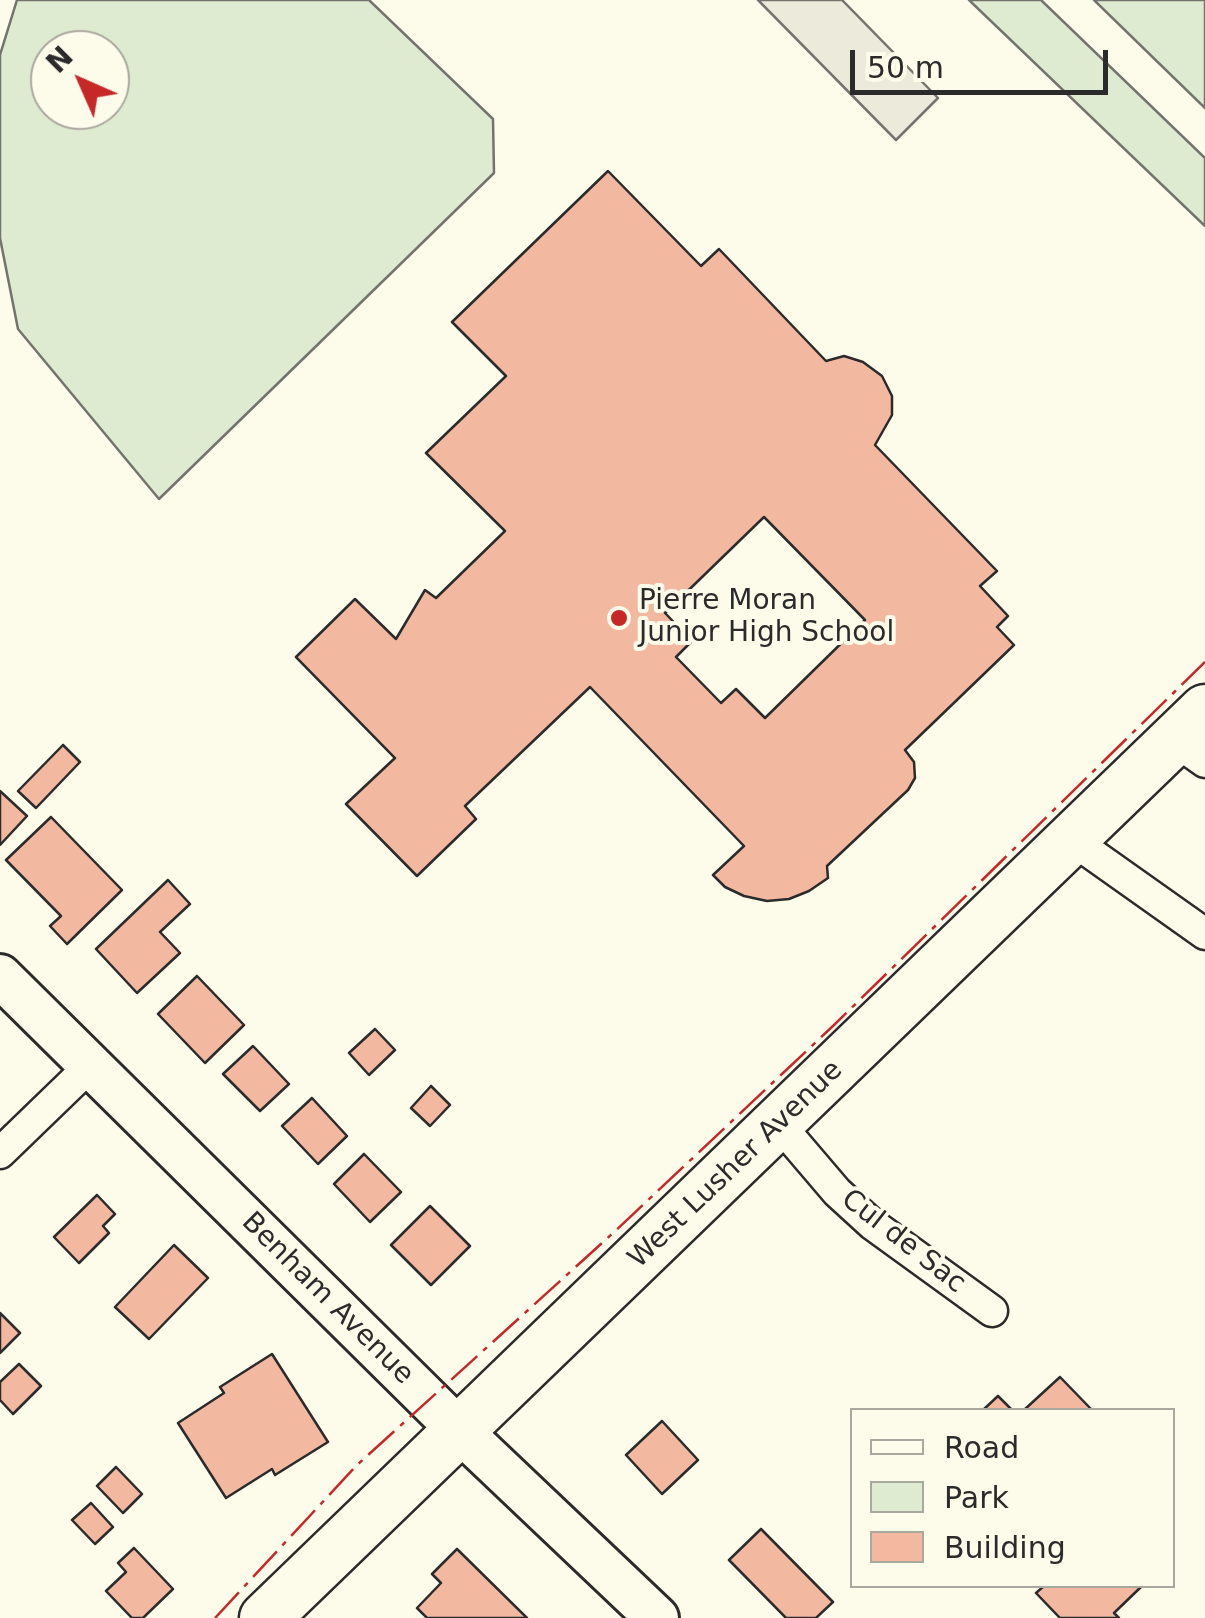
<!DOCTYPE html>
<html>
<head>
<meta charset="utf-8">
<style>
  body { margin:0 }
  #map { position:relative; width:1205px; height:1618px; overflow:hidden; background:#fdfbea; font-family:"DejaVu Sans",sans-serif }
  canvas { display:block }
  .legend { position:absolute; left:850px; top:1408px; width:325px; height:180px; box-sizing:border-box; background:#fdfbea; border:2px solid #a9a89e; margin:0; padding:12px 18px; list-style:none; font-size:30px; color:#2b2b2b }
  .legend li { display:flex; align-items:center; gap:20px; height:50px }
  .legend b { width:50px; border:2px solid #a9a89e }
  .north { position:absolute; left:30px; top:30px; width:100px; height:100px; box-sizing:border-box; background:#fdfbea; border:2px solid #a9a89e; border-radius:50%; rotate:315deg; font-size:28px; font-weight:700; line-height:40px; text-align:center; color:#2b2b2b }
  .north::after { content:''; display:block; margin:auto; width:35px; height:45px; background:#c62828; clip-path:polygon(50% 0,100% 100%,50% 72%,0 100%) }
  .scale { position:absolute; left:850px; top:50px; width:258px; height:45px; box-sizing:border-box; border:5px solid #2b2b2b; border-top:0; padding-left:12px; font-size:30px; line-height:35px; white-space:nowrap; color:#2b2b2b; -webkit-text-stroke:8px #fdfbea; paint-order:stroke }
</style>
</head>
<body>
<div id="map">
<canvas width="1205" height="1618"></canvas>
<ul class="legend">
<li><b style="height:12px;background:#fdfbea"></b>Road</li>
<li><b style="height:28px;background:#deebd1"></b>Park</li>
<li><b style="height:28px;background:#f2b8a0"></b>Building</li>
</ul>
<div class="north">N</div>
<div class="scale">50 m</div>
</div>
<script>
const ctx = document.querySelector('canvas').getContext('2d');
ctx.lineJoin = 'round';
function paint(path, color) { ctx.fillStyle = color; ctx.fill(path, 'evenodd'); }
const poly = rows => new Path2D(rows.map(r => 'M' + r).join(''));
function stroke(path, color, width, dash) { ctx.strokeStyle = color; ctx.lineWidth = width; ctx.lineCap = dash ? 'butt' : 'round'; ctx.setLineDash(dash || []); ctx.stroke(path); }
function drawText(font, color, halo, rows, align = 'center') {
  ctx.font = font + ' "DejaVu Sans",sans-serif'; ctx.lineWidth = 8; ctx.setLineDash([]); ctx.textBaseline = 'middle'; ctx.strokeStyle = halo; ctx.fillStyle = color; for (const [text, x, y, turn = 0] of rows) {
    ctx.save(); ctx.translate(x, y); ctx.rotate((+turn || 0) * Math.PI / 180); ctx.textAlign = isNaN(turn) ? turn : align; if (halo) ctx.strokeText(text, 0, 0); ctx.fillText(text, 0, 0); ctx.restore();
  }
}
const green = poly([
  [17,0,369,0,493,119,494,173,159,499,18,329,0,238,0,55,17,0],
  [110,50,110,110,50,110,50,50,110,50],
  [969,0,1041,0,1205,158,1205,226,969,0],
  [1094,0,1205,0,1205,108,1094,0]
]);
paint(green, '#deebd1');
stroke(green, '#74746e', 2.5);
const parking = poly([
  [758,0,842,0,938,98,896,140,758,0]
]);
paint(parking, '#eceadb');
stroke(parking, '#74746e', 2.5);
const building = poly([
  [608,171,701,266,719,249,826,361,844,356,863,362,882,376,892,396,892,415,875,445,997,571,980,586,1008,616,997,627,1014,645,905,750,914,762,915,778,908,790,827,866,828,878,809,891,789,899,767,901,744,896,725,887,713,875,744,846,590,687,465,806,476,819,417,876,346,804,395,758,296,657,355,599,396,639,425,590,436,598,505,531,426,453,506,376,452,322,608,171],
  [764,517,865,620,765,718,736,689,721,703,676,657,692,641,665,613,764,517],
  [63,745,80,762,36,808,18,791,63,745],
  [0,791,27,816,0,845,0,791],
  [51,817,122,890,67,944,50,926,61,916,6,860,51,817],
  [168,880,190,904,160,932,180,953,137,993,96,949,168,880],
  [197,976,244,1025,205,1063,158,1014,197,976],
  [375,1029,395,1050,369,1075,349,1053,375,1029],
  [253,1046,289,1084,260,1111,223,1074,253,1046],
  [431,1086,450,1105,430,1126,411,1108,431,1086],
  [312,1098,347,1136,318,1164,282,1126,312,1098],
  [364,1154,401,1192,370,1222,334,1184,364,1154],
  [97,1195,115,1214,103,1226,109,1233,79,1263,54,1237,97,1195],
  [430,1206,470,1246,431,1285,391,1245,430,1206],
  [174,1245,208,1278,149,1339,115,1307,174,1245],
  [0,1313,20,1333,0,1353,0,1313],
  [272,1354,328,1442,275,1475,272,1469,226,1498,178,1423,224,1393,220,1387,272,1354],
  [19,1364,41,1386,13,1414,0,1400,0,1382,19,1364],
  [1060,1377,1092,1410,1024,1410,1060,1377],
  [998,1396,1012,1410,983,1410,998,1396],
  [662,1421,698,1460,662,1494,626,1455,662,1421],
  [116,1467,142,1494,123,1513,97,1486,116,1467],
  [91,1503,113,1527,95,1544,72,1520,91,1503],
  [761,1529,833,1602,816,1618,786,1618,729,1560,761,1529],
  [134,1548,173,1589,143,1618,132,1618,106,1591,126,1572,118,1563,134,1548],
  [457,1549,527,1618,427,1618,417,1608,441,1583,432,1574,457,1549],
  [1044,1586,1142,1586,1114,1613,1119,1618,1060,1618,1036,1593,1044,1586]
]);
paint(building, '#f2b8a0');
stroke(building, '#2b2b2b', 2.5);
const minor = poly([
  [1174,740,1205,762],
  [1071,839,1205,934],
  [779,1124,837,1192,872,1224,992,1311],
  [0,1153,91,1065]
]);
const secondary = poly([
  [0,976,458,1429,657,1618]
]);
const primary = poly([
  [265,1618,1205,710]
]);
stroke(minor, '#2b2b2b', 35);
stroke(secondary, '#2b2b2b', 48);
stroke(primary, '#2b2b2b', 55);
stroke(minor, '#fdfbea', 30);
stroke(secondary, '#fdfbea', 42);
stroke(primary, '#fdfbea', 50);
stroke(poly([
  [215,1618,357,1465,612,1234,834,1025,1205,662]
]), '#c62828', 2.5, [35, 8, 5, 8]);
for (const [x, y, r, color] of [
  [619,618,10,"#c62828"]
]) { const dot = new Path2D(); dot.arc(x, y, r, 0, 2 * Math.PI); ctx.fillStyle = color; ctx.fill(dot); stroke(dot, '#fdfbea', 4); }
drawText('28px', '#2b2b2b', '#fdfbea', [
  ["Pierre Moran",639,602],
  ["Junior High School",639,634]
], 'left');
drawText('28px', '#2b2b2b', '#fdfbea', [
  ["West Lusher Avenue",736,1165,-44],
  ["Cul de Sac",903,1242,38],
  ["Benham Avenue",327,1299,45]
]);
</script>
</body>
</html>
